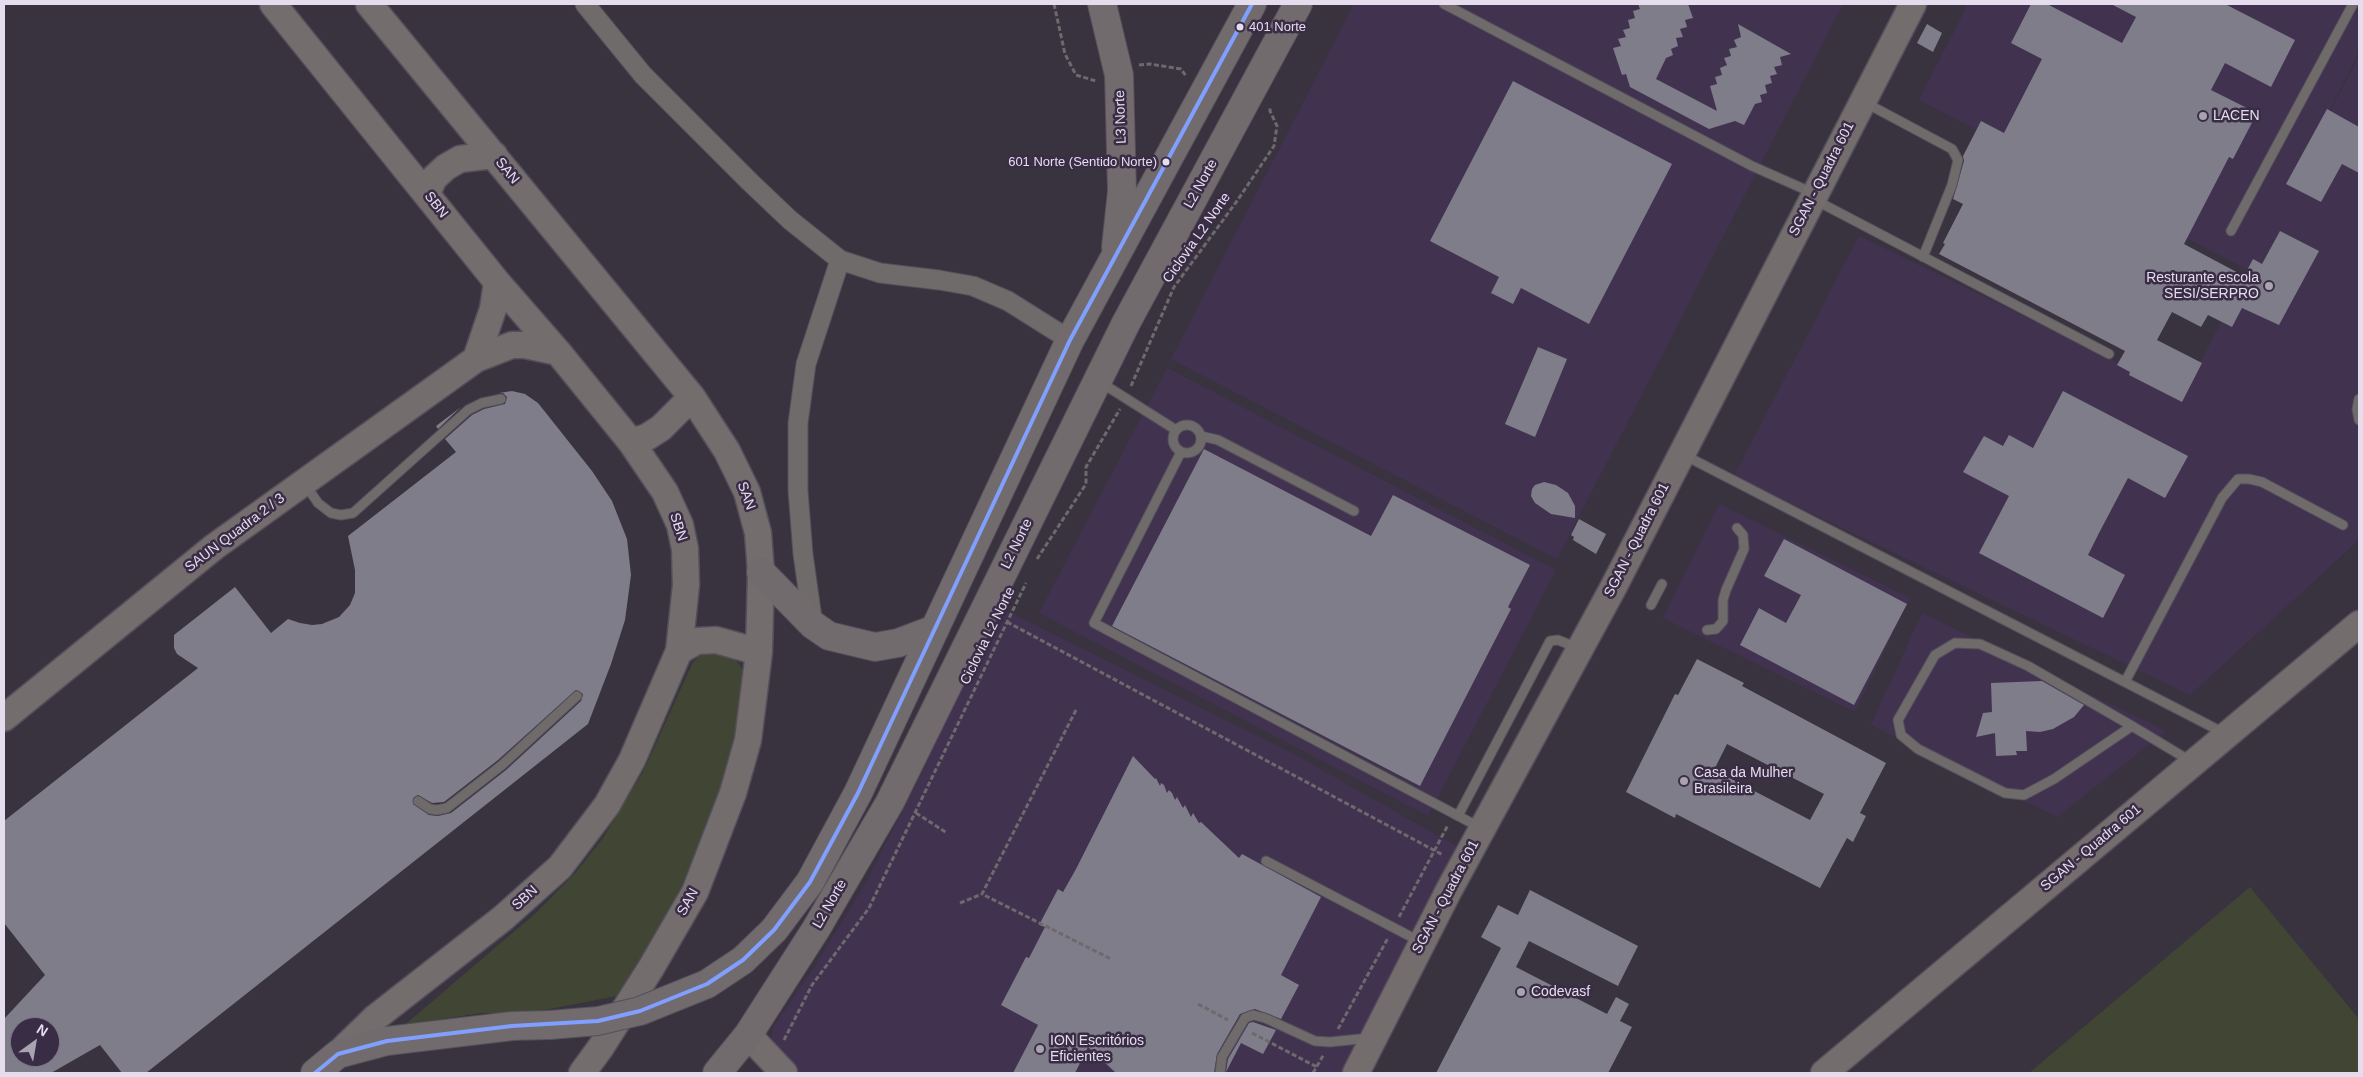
<!DOCTYPE html>
<html>
<head>
<meta charset="utf-8">
<style>
  body { margin:0 }
  #map { position:relative; width:2363px; height:1077px; overflow:hidden; background:#393340; font-family:Arial,sans-serif }
  canvas { display:block }
  .frame { position:absolute; inset:0; border:5px solid #e5ddee; pointer-events:none }
  .north { position:absolute; left:10px; top:1017px; width:50px; height:50px; box-sizing:border-box; background:#392d46; border:1px solid #7e7389; border-radius:50%; rotate:32deg; font-size:14px; font-weight:700; line-height:20px; text-align:center; color:#e5ddee }
  .north::after { content:''; display:block; margin:auto; width:18px; height:22px; background:#a9a2b1; clip-path:polygon(50% 0,100% 100%,50% 72%,0 100%) }
</style>
</head>
<body>
<div id="map">
<canvas width="2363" height="1077"></canvas>
<div class="frame"></div>
<div class="north">N</div>
</div>
<script>
const ctx = document.querySelector('canvas').getContext('2d');
ctx.lineJoin = 'round';
function paint(path, color) { ctx.fillStyle = color; ctx.fill(path, 'evenodd'); }
const poly = rows => new Path2D(rows.map(r => 'M' + r).join(''));
function stroke(path, color, width, dash) { ctx.strokeStyle = color; ctx.lineWidth = width; ctx.lineCap = dash ? 'butt' : 'round'; ctx.setLineDash(dash || []); ctx.stroke(path); }
function drawText(font, color, halo, rows, align = 'center') {
  ctx.font = font + ' Arial,sans-serif'; ctx.lineWidth = 5; ctx.setLineDash([]); ctx.textBaseline = 'middle'; ctx.strokeStyle = halo; ctx.fillStyle = color; for (const [text, x, y, turn = 0] of rows) {
    ctx.save(); ctx.translate(x, y); ctx.rotate((+turn || 0) * Math.PI / 180); ctx.textAlign = isNaN(turn) ? turn : align; if (halo) ctx.strokeText(text, 0, 0); ctx.fillText(text, 0, 0); ctx.restore();
  }
}
paint(poly([
  [1354,4,1843,4,1557,559,1171,359],
  [1968,4,2359,4,2359,52,2292,184,2359,56,2359,540,2190,695,1734,476,1859,236,2184,394,2248,270,1919,100],
  [1167,368,1556,570,1428,816,1039,613],
  [1719,504,1910,598,1855,712,1663,618],
  [999,607,1294,754,1463,850,1357,1039,1352,1073,795,1073,771,1041,774,1026,817,963,864,886,922,773],
  [1922,613,2166,731,2057,817,1871,725]
]), '#413350');
paint(poly([
  [709,651,733,656,743,670,743,711,714,815,671,909,617,996,529,1013,480,1013,424,1022,400,1029,537,912,576,872,603,838,643,772,692,664,700,655],
  [2250,887,2359,1019,2359,1073,2029,1073]
]), '#404534');
paint(poly([
  [1638,4,1688,4,1693,18,1685,20,1687,27,1680,29,1683,37,1676,38,1678,46,1671,49,1673,55,1666,58,1656,79,1717,111,1710,86,1717,84,1715,77,1722,75,1720,68,1727,65,1724,58,1731,56,1729,49,1737,47,1734,40,1741,37,1738,24,1791,54,1780,57,1782,65,1774,67,1777,74,1770,76,1772,83,1765,85,1767,93,1760,95,1762,102,1755,104,1744,125,1735,121,1709,129,1630,87,1626,74,1622,75,1613,48,1621,46,1618,39,1626,37,1623,30,1630,28,1628,20,1635,18,1633,11,1640,9],
  [2031,4,2047,4,2122,43,2136,17,2111,4,2225,4,2295,40,2271,87,2225,63,2211,90,2257,113,2233,159,2229,157,2184,244,2244,276,2253,259,2262,264,2280,231,2319,251,2279,325,2242,308,2232,327,2208,315,2201,327,2172,312,2157,340,2202,363,2182,402,2129,375,2130,372,2117,365,2125,351,1939,254,1945,244,1943,243,1963,204,1953,199,1964,161,1963,156,1981,121,2004,133,2042,59,2011,43],
  [1927,24,1942,33,1933,52,1917,43],
  [1513,81,1672,164,1589,324,1521,288,1513,304,1491,293,1499,277,1430,241],
  [2327,109,2359,127,2359,173,2342,164,2321,202,2286,184],
  [1538,347,1567,359,1535,437,1505,424],
  [512,391,525,394,538,403,592,471,612,501,627,539,631,575,625,620,611,664,588,724,146,1073,122,1073,100,1045,51,1073,4,1073,4,1019,45,975,4,923,4,821,198,668,177,654,174,648,174,635,235,587,271,633,288,619,300,623,312,625,322,624,339,617,350,605,355,593,355,570,348,536,456,452,445,439,472,415,484,409,505,404,507,397,503,393,499,393],
  [576,690,583,694,581,701,506,770,451,813,438,816,429,815,413,804,413,798,418,795,432,803,444,802,498,760],
  [20,1027,50,1027,50,1057,20,1057],
  [2063,391,2188,456,2165,498,2128,478,2099,533,2088,555,2125,575,2103,618,1979,553,2009,496,1963,472,1984,436,2003,446,2009,435,2033,448],
  [461,407,438,429,436,426],
  [1204,449,1371,536,1393,495,1530,565,1508,607,1511,609,1420,786,1112,626],
  [1544,482,1556,485,1568,493,1575,506,1575,518,1551,514,1535,503,1531,496,1532,489,1535,485],
  [1579,519,1606,534,1596,554,1573,540,1574,537,1571,535],
  [1784,539,1907,604,1854,705,1740,645,1759,608,1786,623,1801,595,1764,576],
  [1697,659,1744,683,1742,686,1886,763,1860,813,1866,816,1853,842,1847,838,1820,888,1676,814,1675,818,1626,792,1675,694,1678,695],
  [1727,744,1824,794,1810,820,1714,770],
  [2042,681,2084,705,2074,717,2053,729,2040,732,2026,731,2027,751,2016,751,2017,755,1996,756,1995,733,1976,737,1983,713,1992,712,1991,683],
  [1133,756,1155,779,1156,778,1160,786,1161,783,1164,785,1167,793,1169,790,1172,793,1175,800,1177,797,1183,808,1185,805,1191,817,1193,813,1199,823,1201,822,1239,858,1242,854,1321,897,1281,975,1299,985,1281,1019,1255,1009,1240,1014,1217,1054,1214,1073,1116,1073,1088,1047,1075,1073,1013,1073,1038,1025,1001,1005,1026,957,1029,958,1045,927,1039,925,1058,889,1063,892,1076,869],
  [1530,890,1638,946,1618,986,1529,941,1516,967,1607,1014,1616,997,1629,1004,1620,1021,1632,1027,1608,1073,1436,1073,1501,948,1481,937,1498,905,1518,915],
  [1253,1022,1276,1030,1263,1054,1241,1043,1226,1072,1228,1059,1249,1023]
]), '#7f7d89');
const lane = poly([
  [1444,4,1752,166,1813,193],
  [1864,102,1952,149,1958,160,1952,185,1923,257],
  [1815,200,2109,354],
  [2231,231,2353,4],
  [1100,382,1176,430],
  [2359,399,2357,409,2359,420],
  '1173 439a14 14 0 1 1 28 0a14 14 0 1 1-28 0Z',
  [1201,436,1218,440,1354,511],
  [1181,452,1094,623,1481,828],
  [1684,455,2224,733],
  [305,484,318,503,331,513,341,515,353,513,468,410,482,403,501,399],
  [1651,605,1662,584],
  [1707,630,1716,629,1723,621,1723,600,1726,590,1744,549,1743,535,1737,528],
  [2125,682,2222,498,2238,479,2249,479,2262,482,2343,525],
  [2132,726,2054,779,2024,795,2005,793,1918,749,1901,735,1898,720,1935,655,1955,643,1980,644,2028,666,2132,726,2192,762],
  [418,801,430,809,437,810,447,808,502,765,577,696],
  [1458,816,1550,641,1558,640,1578,648],
  [1266,861,1421,942],
  [1220,1073,1222,1057,1245,1018,1253,1015,1265,1018,1315,1041,1330,1042,1369,1038]
]);
const street = poly([
  [585,4,643,75,750,182,790,220,840,260,880,273,939,280,973,286,1008,301,1070,340],
  [813,625,803,554,798,491,798,423,806,364,840,260]
]);
const secondary = poly([
  [273,4,497,282,558,352,631,442,665,492,680,525,685,549,686,585,679,651,632,760,607,805,560,867,503,918,375,1018,338,1054],
  [369,4,692,397,727,451,747,492,758,533,761,572,759,652,748,740,733,793,695,892,651,968,601,1047,582,1073],
  [427,193,434,178,446,167,460,159,494,155],
  [476,359,493,309,497,282],
  [631,442,647,437,661,428,692,397],
  [679,651,697,641,716,640,759,652],
  [4,718,214,547,476,359,512,345,525,345,558,352],
  [748,1035,784,1073],
  [1356,1073,1449,890,1613,588,1913,4],
  [1824,1073,2359,624]
]);
const primary = poly([
  [1102,4,1119,75,1122,191,1116,247],
  [761,572,813,625,829,636,875,647,898,643,935,629],
  [707,984,743,960,774,930,810,882,858,793,1070,340,1252,4],
  [315,1073,338,1054,387,1041,512,1026,550,1025],
  [717,1073,748,1035,816,929,890,802,1126,323,1298,4]
]);
stroke(lane, '#554f5b', 11);
stroke(street, '#554f5b', 21);
stroke(secondary, '#554f5b', 29);
stroke(primary, '#554f5b', 30);
stroke(poly([
  [1054,4,1065,54,1076,75,1096,81],
  [1139,65,1150,64,1181,69,1186,76],
  [1131,386,1174,287,1237,201,1274,146,1277,126,1270,111,1270,107],
  [1037,559,1086,484,1086,467,1120,409],
  [1007,622,1443,855],
  [1076,710,982,894,1111,959],
  [916,813,947,833],
  [960,903,982,894],
  [1399,917,1448,825],
  [1198,1004,1228,1020],
  [1338,1029,1388,938],
  [1252,1033,1317,1067],
  [784,1040,812,985,869,908,1026,583],
  [1313,1073,1324,1054]
]), '#6d696d', 3, [5, 2.5]);
stroke(lane, '#6f6b6a', 9);
stroke(street, '#6f6b6a', 19);
stroke(secondary, '#736d6e', 26);
stroke(primary, '#716b6e', 28);
const primaryBridge = poly([
  [550,1025,598,1021,640,1011,707,984]
]);
stroke(primaryBridge, '#554f5b', 30, []);
stroke(primaryBridge, '#716b6e', 28);
stroke(poly([
  [315,1073,338,1054,387,1041,512,1026,598,1021,640,1011,707,984,743,960,774,930,810,882,858,793,1070,340,1252,4]
]), '#809fff', 4);
for (const [x, y, r, color] of [
  [1240,27,4.5,"#e5ddee"],
  [2203,116,5,"#a9a2b1"],
  [1166,162,4.5,"#e5ddee"],
  [2269,286,5,"#a9a2b1"],
  [1684,781,5,"#a9a2b1"],
  [1521,992,5,"#a9a2b1"],
  [1040,1049,5,"#a9a2b1"]
]) { const dot = new Path2D(); dot.arc(x, y, r, 0, 2 * Math.PI); ctx.fillStyle = color; ctx.fill(dot); stroke(dot, '#392d46', 2); }
drawText('13px', '#e5ddee', '#392d46', [
  ["401 Norte",1249,27],
  ["601 Norte (Sentido Norte)",1157,162,"right"]
], 'left');
drawText('14px', '#e5ddee', '#392d46', [
  ["LACEN",2213,116],
  ["Resturante escola",2259,278,"right"],
  ["SESI/SERPRO",2259,294,"right"],
  ["Casa da Mulher",1694,773],
  ["Brasileira",1694,789],
  ["Codevasf",1531,992],
  ["ION Escritórios",1050,1041],
  ["Eficientes",1050,1057]
], 'left');
drawText('14px', '#e5ddee', '#392d46', [
  ["L3 Norte",1121,117,-92],
  ["SAN",507,171,51],
  ["SGAN - Quadra 601",1822,179,-63],
  ["L2 Norte",1201,184,-61],
  ["SBN",436,205,52],
  ["Ciclovia L2 Norte",1197,238,-55],
  ["SAN",746,496,70],
  ["SBN",678,527,72],
  ["SAUN Quadra 2 / 3",235,533,-37],
  ["SGAN - Quadra 601",1637,540,-63],
  ["L2 Norte",1017,544,-64],
  ["Ciclovia L2 Norte",988,636,-64],
  ["SGAN - Quadra 601",2091,848,-40],
  ["SGAN - Quadra 601",1446,897,-62],
  ["SBN",525,898,-42],
  ["SAN",688,902,-61],
  ["L2 Norte",830,904,-60]
]);
</script>
</body>
</html>
